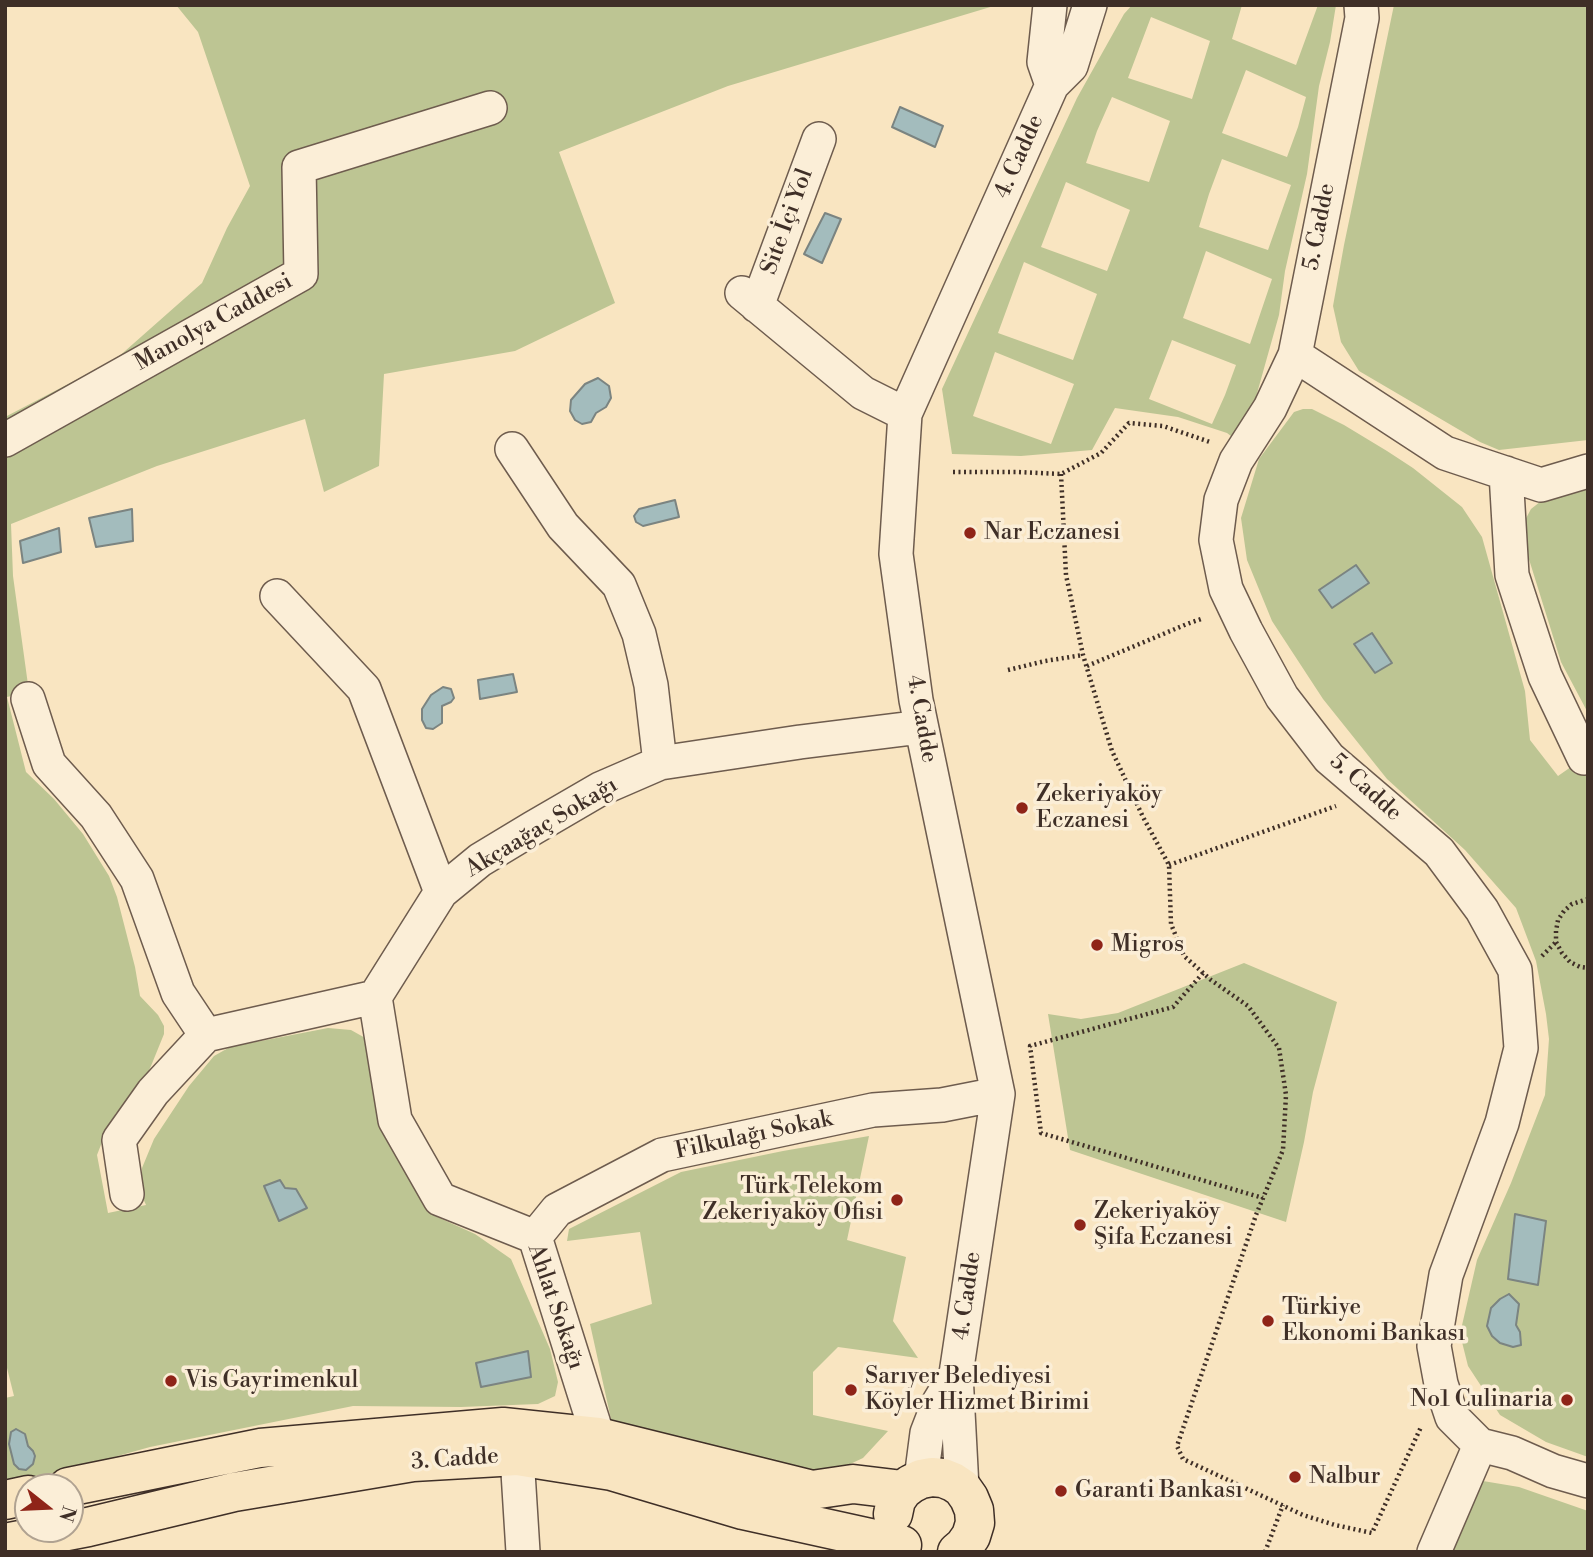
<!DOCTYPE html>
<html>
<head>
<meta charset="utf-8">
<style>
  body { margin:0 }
  #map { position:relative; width:1593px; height:1557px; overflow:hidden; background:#f9e5c1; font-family:"Libre Bodoni",serif }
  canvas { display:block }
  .frame { position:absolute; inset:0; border:7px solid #3f2f27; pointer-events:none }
  .north { position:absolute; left:14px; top:1473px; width:70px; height:70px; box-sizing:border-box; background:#fbeed7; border:2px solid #b0a291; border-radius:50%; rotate:108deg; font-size:19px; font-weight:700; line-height:28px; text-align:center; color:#3f2f27 }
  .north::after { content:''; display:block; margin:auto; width:24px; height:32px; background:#8f2418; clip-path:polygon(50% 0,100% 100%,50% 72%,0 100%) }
</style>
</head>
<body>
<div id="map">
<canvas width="1593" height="1557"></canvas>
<div class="frame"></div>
<div class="north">N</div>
</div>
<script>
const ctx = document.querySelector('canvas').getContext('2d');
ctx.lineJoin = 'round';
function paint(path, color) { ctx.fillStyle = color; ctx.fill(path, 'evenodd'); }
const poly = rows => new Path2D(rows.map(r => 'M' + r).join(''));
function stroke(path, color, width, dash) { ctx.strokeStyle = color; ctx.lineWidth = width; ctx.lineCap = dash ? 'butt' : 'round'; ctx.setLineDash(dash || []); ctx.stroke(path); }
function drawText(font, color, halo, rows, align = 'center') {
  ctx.font = font + ' "Libre Bodoni",serif'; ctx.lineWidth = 7; ctx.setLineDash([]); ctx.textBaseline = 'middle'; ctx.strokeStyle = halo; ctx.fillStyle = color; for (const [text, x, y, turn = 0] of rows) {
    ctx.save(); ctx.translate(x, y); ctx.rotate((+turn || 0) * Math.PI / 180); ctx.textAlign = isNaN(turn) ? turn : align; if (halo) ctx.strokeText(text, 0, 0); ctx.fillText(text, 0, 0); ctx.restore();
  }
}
paint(poly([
  [176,5,997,5,728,86,559,152,615,303,515,351,384,374,379,466,324,492,305,419,157,466,11,524,13,576,29,692,7,697,26,772,54,799,83,834,109,876,117,897,135,967,140,996,158,1015,164,1026,164,1034,151,1066,139,1092,116,1113,104,1137,97,1155,108,1213,146,1205,142,1196,142,1168,154,1139,189,1086,214,1056,230,1047,328,1028,351,1030,367,1039,415,1187,435,1216,475,1234,511,1259,550,1349,558,1382,555,1396,538,1404,461,1407,353,1406,150,1447,64,1471,5,1481,5,1398,14,1396,5,1360,5,417,116,359,202,283,227,228,250,186,198,32],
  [1132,5,1242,5,1232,39,1296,65,1318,5,1336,5,1330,42,1319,86,1307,174,1285,271,1279,315,1254,404,1236,440,1227,433,1178,417,1115,408,1092,450,1021,456,952,454,942,389,1077,98,1124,14],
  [1151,17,1210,41,1192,99,1128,78],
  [1246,70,1306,97,1298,127,1287,157,1222,133],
  [1112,97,1170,121,1149,182,1086,163,1097,131],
  [1222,159,1291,185,1268,250,1199,227,1209,194],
  [1066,182,1130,210,1107,271,1041,247],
  [1206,251,1272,279,1250,344,1183,318],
  [1024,262,1097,294,1073,360,998,333],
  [1172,340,1236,365,1225,395,1212,424,1149,399],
  [995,352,1074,384,1051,444,973,416],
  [1394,5,1588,5,1588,440,1499,450,1480,442,1359,371,1341,342,1333,306,1344,245],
  [1303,409,1312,409,1344,425,1387,451,1413,468,1462,507,1482,537,1525,691,1530,740,1558,776,1588,755,1588,1457,1546,1442,1500,1415,1468,1366,1460,1334,1477,1260,1511,1183,1545,1095,1549,1039,1546,1014,1536,961,1516,908,1465,850,1387,779,1323,699,1272,621,1247,560,1241,518,1259,459,1294,412],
  [1588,489,1588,713,1561,662,1523,540,1523,524,1531,509,1545,498],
  [1244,963,1337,1002,1313,1092,1304,1142,1286,1222,1070,1150,1048,1014,1081,1019,1118,1013],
  [869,1136,847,1240,906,1257,893,1321,918,1358,838,1347,813,1372,813,1415,888,1431,863,1458,835,1471,804,1474,616,1425,611,1419,590,1324,652,1304,640,1232,567,1241,569,1229,681,1172,783,1151],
  [1477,1480,1519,1487,1588,1511,1588,1552,1444,1552]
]), '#bdc593');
const water = poly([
  [900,107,943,126,935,147,892,127,900,107],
  [825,213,841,219,822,263,804,254,825,213],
  [598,378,609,386,611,398,606,407,596,413,591,422,582,424,575,420,570,411,571,400,585,384,598,378],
  [675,500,679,517,643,526,636,522,634,516,639,509,675,500],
  [132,509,133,541,96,547,89,518,132,509],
  [59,528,61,552,23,563,20,541,59,528],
  [1356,565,1369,583,1332,608,1319,590,1356,565],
  [1372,633,1392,663,1375,673,1354,644,1372,633],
  [513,674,517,692,480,699,478,680,513,674],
  [443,687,451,689,454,698,451,702,442,706,442,723,433,729,426,728,422,720,422,709,431,695,443,687],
  [280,1180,285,1188,296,1189,307,1208,279,1221,264,1186,280,1180],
  [1515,1214,1546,1221,1538,1285,1508,1279,1515,1214],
  [1509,1294,1519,1304,1516,1325,1520,1332,1521,1345,1513,1347,1500,1343,1492,1336,1487,1326,1491,1308,1500,1299,1509,1294],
  [528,1351,531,1377,481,1387,476,1363,528,1351],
  [16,1429,25,1434,28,1446,33,1451,35,1456,33,1464,26,1470,19,1469,14,1464,9,1444,11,1432,16,1429]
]);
paint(water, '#a3bcbd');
stroke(water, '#7b8481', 2);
const minor = poly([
  [1050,5,1044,62,1052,85],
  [1361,5,1362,18,1295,355,1270,408,1236,461,1221,500,1216,540,1226,589,1246,631,1282,697,1329,758,1439,852,1482,910,1515,970,1521,1048,1502,1123,1446,1275,1434,1346,1441,1384,1452,1417,1480,1445,1512,1453,1553,1471,1588,1481],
  [742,293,863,393,905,414],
  [757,306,819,139],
  [1295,355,1445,453,1541,485,1588,471],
  [5,440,301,274,299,167,490,108],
  [512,449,563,526,619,585,639,634,651,685,660,763],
  [1506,473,1512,575,1545,676,1584,758],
  [277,596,364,689,441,892],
  [28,699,49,764,96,816,137,879,178,993,206,1035],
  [375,997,395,1120,440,1199,535,1237,598,1437],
  [127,1194,119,1140,153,1092,206,1035,375,997,441,892,480,860,533,828,600,789,660,763,800,742,921,727],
  [535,1237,557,1210,662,1155,873,1110,942,1105,998,1094],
  [517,1456,523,1552],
  [921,1479,927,1433,939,1402,956,1374],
  [962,1488,956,1374,998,1094,916,700,896,554,905,414,1052,85,1071,66,1090,5],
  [1434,1552,1480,1445]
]);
const major = poly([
  [68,1487,260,1448,503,1427,598,1437,812,1490,853,1484,903,1490],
  [5,1500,28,1495],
  [893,1514,896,1500,903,1490,911,1484,921,1479,932,1477,943,1478,953,1482,962,1488,969,1498,974,1510,975,1523,971,1536,964,1546,957,1552],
  [5,1543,88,1527,234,1492,413,1462,517,1456,612,1471,743,1510,902,1545]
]);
stroke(minor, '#6e5c4e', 36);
stroke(major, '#3f2f27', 41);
stroke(poly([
  [953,472,1018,472,1061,474,1101,453,1129,423,1163,426,1210,442],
  [1061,474,1066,575,1083,655,1112,751,1143,817,1169,865,1171,924,1184,956,1211,980,1248,1006,1279,1048,1286,1095,1283,1150,1256,1215,1177,1446,1183,1459,1303,1515,1335,1525,1372,1533,1421,1427],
  [1087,666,1187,624,1204,618],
  [1008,670,1045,661,1083,655],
  [1169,865,1336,806],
  [1588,899,1572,904,1564,911,1558,920,1556,931,1556,942,1562,953,1570,962,1580,967,1588,968],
  [1542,956,1556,942],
  [1203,973,1173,1007,1030,1046,1041,1133,1263,1198],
  [1265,1552,1283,1505]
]), '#3f2f27', 4.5, [2, 3.5]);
stroke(minor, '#fbeed7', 33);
stroke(major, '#f9e5c1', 38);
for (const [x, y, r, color] of [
  [970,533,7,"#8f2418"],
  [1022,808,7,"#8f2418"],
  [1097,945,7,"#8f2418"],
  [897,1200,7,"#8f2418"],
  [1080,1225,7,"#8f2418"],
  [1268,1321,7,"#8f2418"],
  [171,1381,7,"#8f2418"],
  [851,1390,7,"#8f2418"],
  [1567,1400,7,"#8f2418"],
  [1295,1477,7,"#8f2418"],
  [1061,1491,7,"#8f2418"]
]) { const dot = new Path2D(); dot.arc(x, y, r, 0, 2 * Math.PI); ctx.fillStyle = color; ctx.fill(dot); stroke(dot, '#fbeed7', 2.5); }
drawText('23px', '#3f2f27', '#fbeed7', [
  ["4. Cadde",1020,157,-66],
  ["Site İçi Yol",788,222,-70],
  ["5. Cadde",1320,227,-79],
  ["Manolya Caddesi",214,323,-29],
  ["4. Cadde",921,719,80],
  ["5. Cadde",1365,788,42],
  ["Akçaağaç Sokağı",542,828,-31],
  ["Filkulağı Sokak",754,1136,-12],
  ["4. Cadde",968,1296,-82],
  ["Ahlat Sokağı",555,1307,71],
  ["3. Cadde",455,1460,-4]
]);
drawText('23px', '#3f2f27', '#fbeed7', [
  ["Nar Eczanesi",984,533],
  ["Zekeriyaköy",1036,795],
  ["Eczanesi",1036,821],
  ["Migros",1111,945],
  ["Türk Telekom",883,1187,"right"],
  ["Zekeriyaköy Ofisi",883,1213,"right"],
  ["Zekeriyaköy",1094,1212],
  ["Şifa Eczanesi",1094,1238],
  ["Türkiye",1282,1308],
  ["Ekonomi Bankası",1282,1334],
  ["Sarıyer Belediyesi",865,1377],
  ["Köyler Hizmet Birimi",865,1403],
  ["Vis Gayrimenkul",185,1381],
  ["No1 Culinaria",1553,1400,"right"],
  ["Nalbur",1309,1477],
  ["Garanti Bankası",1075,1491]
], 'left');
</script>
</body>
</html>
